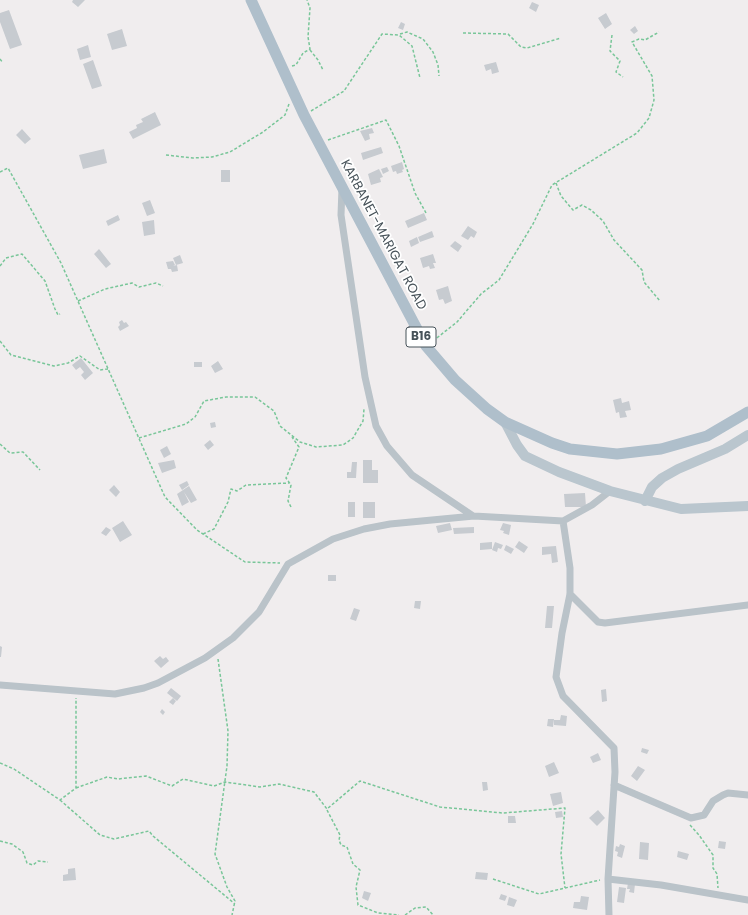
<!DOCTYPE html>
<html>
<head>
<meta charset="utf-8">
<style>
  body { margin:0 }
  canvas { display:block; background:#f0edee }
</style>
</head>
<body>
<canvas width="748" height="915"></canvas>
<script>
const ctx = document.querySelector('canvas').getContext('2d');
ctx.lineJoin = 'round';
function paint(path, color) { ctx.fillStyle = color; ctx.fill(path, 'evenodd'); }
const poly = rows => new Path2D(rows.map(r => 'M' + r).join(''));
function stroke(path, color, width, dash) { ctx.strokeStyle = color; ctx.lineWidth = width; ctx.lineCap = dash ? 'butt' : 'round'; ctx.setLineDash(dash || []); ctx.stroke(path); }
function drawText(font, color, halo, rows, align = 'center') {
  ctx.font = font + ' Poppins,sans-serif'; ctx.lineWidth = 3.5; ctx.setLineDash([]); ctx.textBaseline = 'middle'; ctx.strokeStyle = halo; ctx.fillStyle = color; for (const [text, x, y, turn = 0] of rows) {
    ctx.save(); ctx.translate(x, y); ctx.rotate((+turn || 0) * Math.PI / 180); ctx.textAlign = isNaN(turn) ? turn : align; if (halo) ctx.strokeText(text, 0, 0); ctx.fillText(text, 0, 0); ctx.restore();
  }
}
paint(poly([
  [73,0,85,0,78,7,72,2],
  [532,2,539,5,536,12,529,8],
  [9,10,22,45,10,49,0,22,0,13],
  [606,13,612,24,605,29,598,18],
  [401,22,405,24,403,30,398,28],
  [635,26,638,31,634,34,630,30],
  [122,29,127,46,112,50,107,34],
  [88,45,91,57,80,60,77,49],
  [93,60,102,86,92,89,83,64],
  [496,62,499,72,492,74,491,69,486,71,484,65],
  [155,112,161,125,133,139,129,132,137,128,136,125,143,122,141,119],
  [372,128,374,133,369,134,370,139,365,141,360,131],
  [22,129,31,139,25,144,16,135],
  [381,147,383,153,363,160,361,153],
  [104,149,107,163,83,169,79,155],
  [402,162,404,169,402,170,403,172,397,174,396,171,393,172,391,166],
  [387,167,389,171,383,174,381,169],
  [379,169,383,177,380,178,381,182,371,185,368,174],
  [221,170,230,170,230,182,221,182],
  [150,200,155,213,147,216,142,203],
  [424,213,427,220,408,228,405,221],
  [118,215,120,220,108,226,106,221],
  [154,220,155,234,144,236,142,222],
  [468,226,477,232,474,238,471,236,468,240,461,236],
  [432,231,434,237,420,242,418,237],
  [417,237,419,243,411,247,409,241],
  [455,241,462,246,458,252,450,246],
  [99,249,111,264,106,268,94,254],
  [433,254,436,263,433,263,435,268,430,269,429,266,423,268,420,258],
  [180,255,183,263,176,265,173,258],
  [173,261,175,265,173,266,177,265,178,271,172,272,171,269,168,269,166,262],
  [448,286,452,301,445,304,443,299,439,300,436,290],
  [122,320,124,323,126,322,129,326,120,331,118,327,120,325,119,322],
  [81,358,93,373,85,380,81,375,84,372,80,367,76,370,72,365],
  [218,361,223,369,215,373,211,366],
  [194,362,202,362,202,367,194,367],
  [621,398,622,403,629,401,631,410,625,411,627,417,620,418,619,412,616,413,613,400],
  [215,422,216,427,211,428,210,423],
  [210,440,214,445,208,450,204,445],
  [167,446,171,454,164,458,160,450],
  [174,460,176,468,162,473,158,463],
  [363,460,372,460,372,470,378,470,378,483,363,483],
  [352,462,357,462,356,478,347,478,347,472,351,472],
  [187,481,189,485,182,490,179,485],
  [114,485,120,492,116,497,109,490],
  [189,486,197,500,191,503,184,492,189,502,182,506,177,494],
  [585,493,586,507,565,507,564,494],
  [348,502,355,502,355,517,348,517],
  [363,502,375,502,375,518,363,518],
  [123,521,132,535,120,542,112,528],
  [450,523,452,530,438,533,436,526],
  [503,523,511,525,509,535,503,533,504,531,500,530],
  [106,527,111,530,106,536,101,533],
  [474,527,474,533,454,534,453,528],
  [519,541,528,547,524,553,515,547],
  [492,542,492,549,480,550,480,543],
  [495,542,503,545,501,549,498,548,497,552,492,550],
  [506,545,514,549,511,554,504,550],
  [556,546,558,562,552,563,551,554,542,555,542,547],
  [328,575,336,575,336,581,328,581],
  [415,601,421,601,420,609,414,608],
  [547,606,554,606,552,628,545,628],
  [354,608,360,610,356,621,350,619],
  [0,646,2,647,1,657,0,657],
  [160,656,163,659,166,657,169,661,161,668,154,661],
  [171,688,181,696,177,701,167,693],
  [606,689,607,701,602,702,601,690],
  [173,698,176,701,173,705,169,702],
  [162,709,165,712,163,715,160,712],
  [561,715,567,716,566,726,554,725,554,720,560,720],
  [548,719,554,719,553,727,547,726],
  [642,748,649,750,647,754,641,752],
  [598,753,601,760,593,763,590,757],
  [554,762,559,773,549,777,545,766],
  [638,766,645,770,637,781,631,776],
  [482,782,487,782,488,790,483,791],
  [561,792,563,803,553,806,550,794],
  [598,810,605,818,597,826,589,818],
  [562,811,563,817,556,818,555,812],
  [508,816,515,816,516,823,508,823],
  [719,841,726,842,725,849,718,848],
  [640,842,649,843,648,860,639,859],
  [620,844,625,846,622,858,617,856,618,852,615,851,616,846,619,847],
  [678,851,689,854,687,860,677,857],
  [75,868,76,880,63,881,63,875,68,874,68,869],
  [476,872,488,873,487,880,475,879],
  [628,883,635,884,634,893,629,892,630,889,627,889],
  [619,887,626,888,624,903,617,902],
  [364,891,371,893,368,901,362,898],
  [501,894,507,896,505,901,499,899],
  [581,896,589,897,587,910,573,908,574,902,580,902],
  [509,897,517,900,514,907,507,905]
]), '#c7cbd0');
stroke(poly([
  [463,33,508,34,521,47,527,48,561,38],
  [400,34,407,32,423,39,433,52,438,65,439,76],
  [612,35,610,51,620,61,616,72,623,77],
  [310,50,318,60,323,70],
  [0,59,3,63],
  [292,66,296,65,303,53,310,49,308,37,310,8,307,0],
  [311,111,344,91,382,34,399,35,412,46,420,78],
  [328,140,386,120,399,146,415,193,426,213],
  [166,155,193,158,212,157,230,152,263,132,285,115,289,104],
  [0,172,8,168,61,263,165,497,197,530,245,562,280,563],
  [556,183,561,196,573,210,582,205,591,210,603,221,614,240,642,270,644,282,660,301],
  [0,266,6,258,22,254,45,281,55,309,58,315,60,314],
  [78,301,105,289,132,283,139,287,156,283,163,286],
  [0,341,11,355,54,366,68,363,80,356,100,370,108,369],
  [433,341,457,322,481,294,499,280,533,224,552,185,637,133,649,118,654,100,652,76,632,42,639,39,645,40,659,32],
  [139,438,186,424,195,417,204,401,226,397,255,397,274,411,280,426,300,442,316,447,343,445,353,438,363,421,364,409],
  [0,444,10,453,23,452,40,470],
  [291,507,288,501,291,485,286,478,299,447,292,437],
  [203,534,214,529,228,502,231,489,237,491,246,485,289,483],
  [218,659,228,731,227,766,215,854,227,887,235,901,232,915],
  [0,763,14,769,60,800,76,788,76,698],
  [76,788,107,777,118,779,146,776,172,786,183,779,214,786,225,782,260,787,279,784,314,792,327,809,360,781,440,807,503,813,565,808,561,854,565,888],
  [60,800,100,835,114,839,149,831,153,836,235,904],
  [327,810,340,835,339,840,341,845,347,847,353,864,360,870,356,887,358,905,378,913,399,915],
  [690,825,699,835,713,855,713,868,717,874,718,888],
  [0,841,12,844,23,852,27,863,33,865,38,861,48,862],
  [493,879,539,894,600,880],
  [405,915,415,908,426,907,433,915]
]), '#79c699', 1.5, [3, 2]);
stroke(poly([
  [342,188,341,215,365,377,376,426,387,446,412,475,473,516],
  [563,521,570,568,570,594,562,633,556,677,563,696,614,748,615,772,608,879],
  [570,594,598,622,605,623,748,605],
  [0,685,115,694,144,688,158,683,205,658,233,638,259,612,288,564,333,539,364,529,390,524,474,516,563,521,592,505,610,491],
  [614,785,691,818,704,815,713,801,723,795,728,793,748,795],
  [609,915,608,879,661,885,748,900]
]), '#bac3c9', 7);
stroke(poly([
  [505,422,517,445,525,456,559,472,610,491,681,509,748,506],
  [645,501,652,487,662,478,678,469,725,449,748,435]
]), '#bac6ce', 10);
stroke(poly([
  [251,0,304,115,426,346,455,380,487,409,505,422,552,443,570,449,617,454,661,449,707,436,748,412]
]), '#afbfcb', 11);
for (const [x, y, w] of [
  [421,337,30]
]) { const box = new Path2D(); box.roundRect(x - w / 2, y - 10, w, 20, 3); ctx.fillStyle = '#fff'; ctx.fill(box); stroke(box, '#475259', 1); }
drawText('bold 12px', '#475259', null, [
  ["B16",421,337]
]);
drawText('13px', '#475259', '#fff', [
  ["KARBANET-MARIGAT ROAD",383,235,62]
]);
</script>
</body>
</html>
